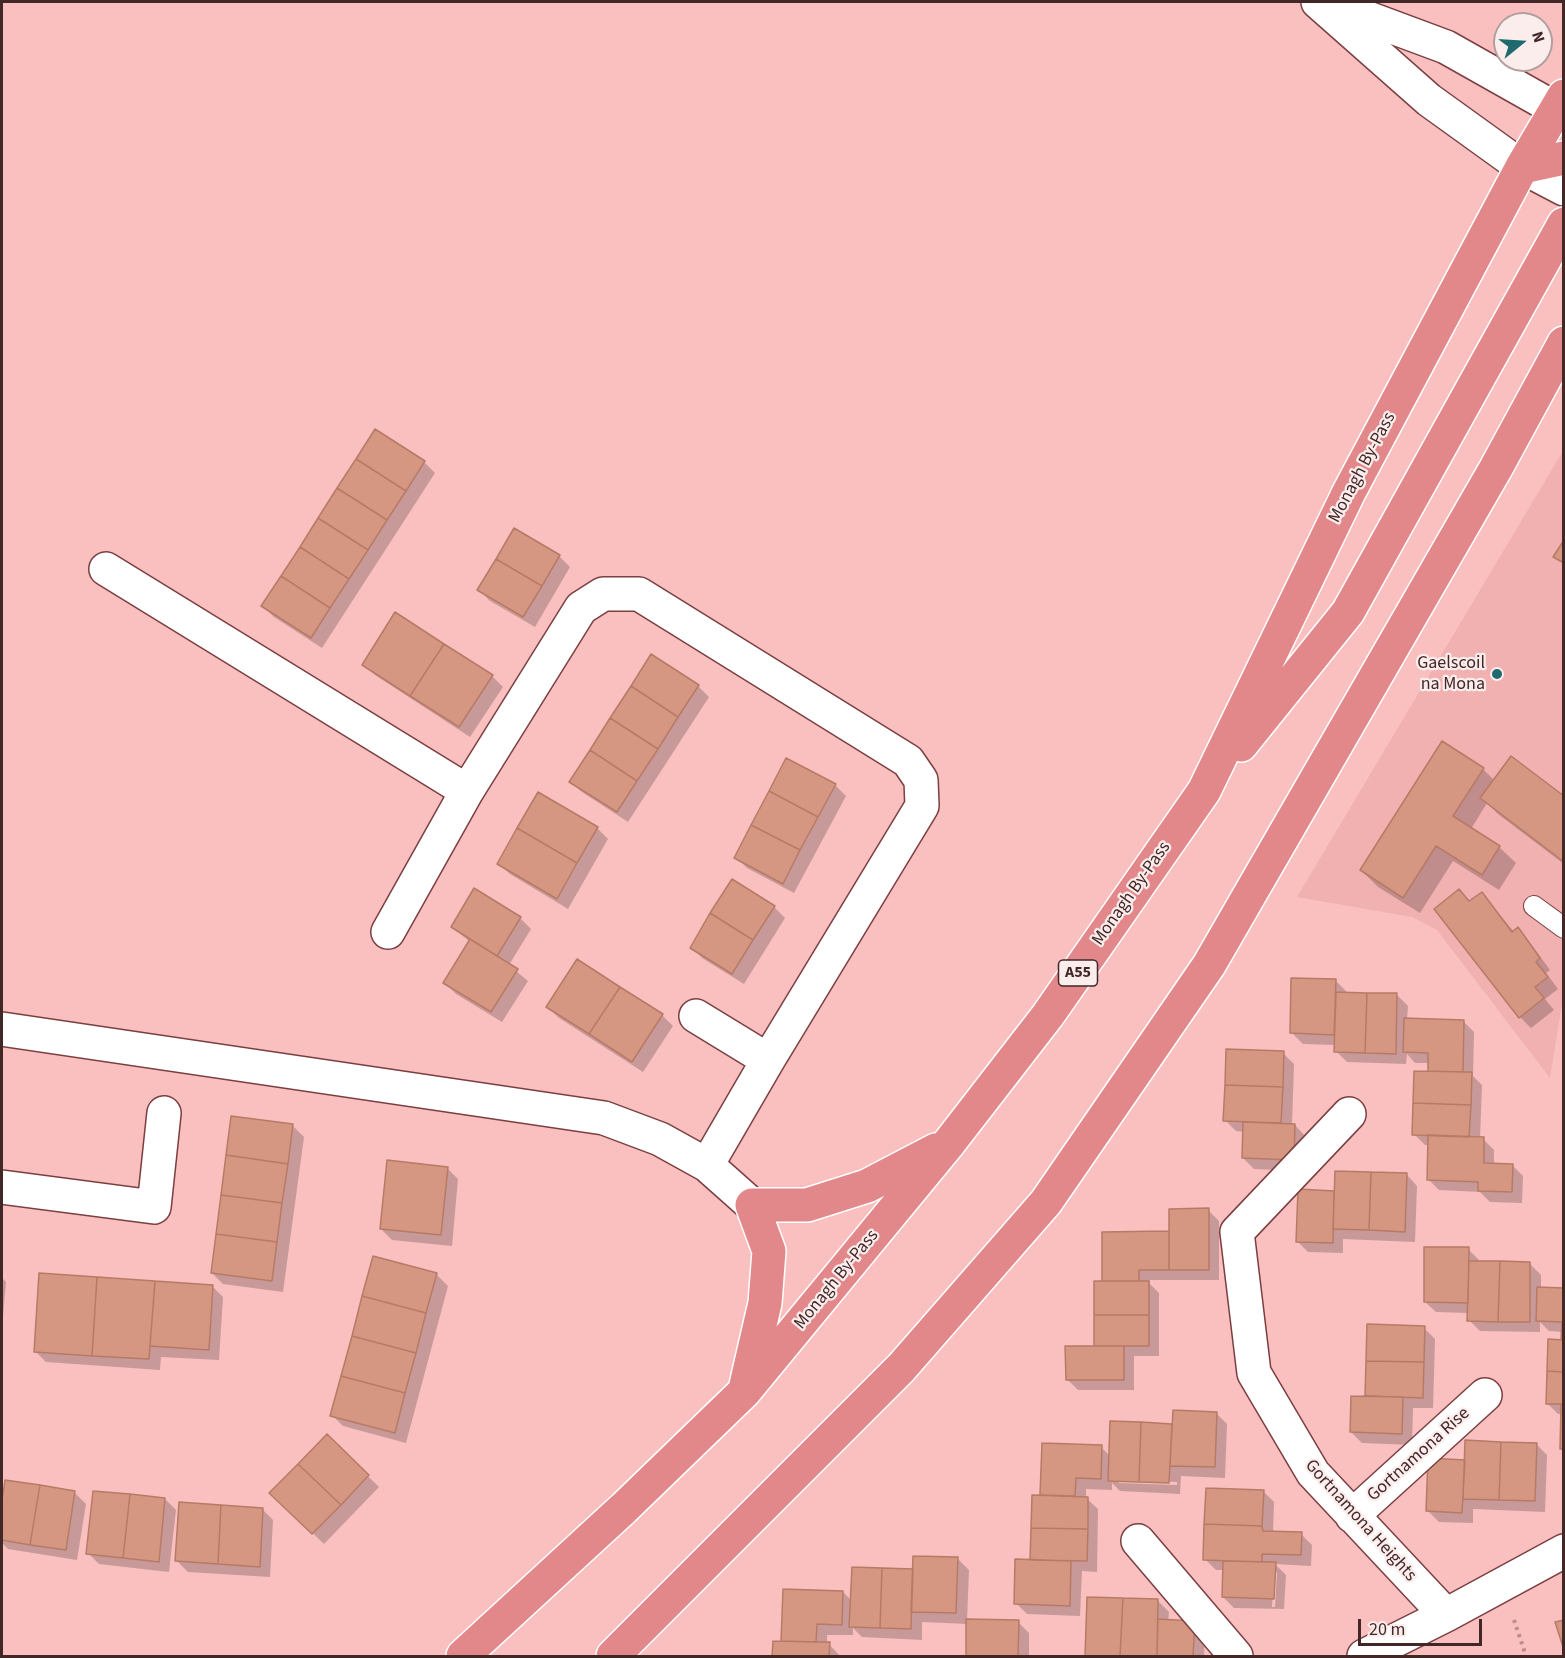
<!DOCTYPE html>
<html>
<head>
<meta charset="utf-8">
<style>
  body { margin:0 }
  #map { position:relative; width:1565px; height:1658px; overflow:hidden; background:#f9c0bf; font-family:"Source Sans 3",sans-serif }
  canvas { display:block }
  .frame { position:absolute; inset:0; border:3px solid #422727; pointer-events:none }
  .north { position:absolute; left:1493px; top:12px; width:60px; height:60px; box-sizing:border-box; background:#fceded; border:2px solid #b29e9e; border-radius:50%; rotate:72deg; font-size:16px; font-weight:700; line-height:24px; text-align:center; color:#422727 }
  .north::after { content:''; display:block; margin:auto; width:21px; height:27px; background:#1e6a6e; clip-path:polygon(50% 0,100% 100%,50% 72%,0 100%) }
  .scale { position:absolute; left:1358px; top:1619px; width:124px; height:27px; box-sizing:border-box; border:3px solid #422727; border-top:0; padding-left:8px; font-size:18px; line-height:21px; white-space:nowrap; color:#422727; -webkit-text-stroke:4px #fceded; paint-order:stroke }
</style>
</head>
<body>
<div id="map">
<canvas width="1565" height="1658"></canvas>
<div class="frame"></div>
<div class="north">N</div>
<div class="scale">20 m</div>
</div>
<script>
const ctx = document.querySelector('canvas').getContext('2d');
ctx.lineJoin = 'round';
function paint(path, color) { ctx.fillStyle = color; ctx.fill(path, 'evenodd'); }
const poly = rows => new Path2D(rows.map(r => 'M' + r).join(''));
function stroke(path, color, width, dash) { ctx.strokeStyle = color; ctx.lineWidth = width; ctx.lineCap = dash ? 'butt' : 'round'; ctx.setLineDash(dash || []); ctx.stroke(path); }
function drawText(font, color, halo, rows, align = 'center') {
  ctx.font = font + ' "Source Sans 3",sans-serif'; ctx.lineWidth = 4.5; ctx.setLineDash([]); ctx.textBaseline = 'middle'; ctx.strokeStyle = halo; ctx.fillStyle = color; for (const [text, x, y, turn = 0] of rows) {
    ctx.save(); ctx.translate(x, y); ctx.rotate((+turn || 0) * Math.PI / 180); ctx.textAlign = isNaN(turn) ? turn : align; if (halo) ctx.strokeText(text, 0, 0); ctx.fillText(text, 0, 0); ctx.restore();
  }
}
paint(poly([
  [1563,451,1564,991,1550,1078,1437,930,1412,917,1297,897]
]), '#f0b1b0');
paint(poly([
  [424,462,435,473,322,648,274,617,263,606],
  [559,556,570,567,535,627,490,601,479,590],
  [364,665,492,676,503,687,470,737,375,675],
  [698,686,709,697,628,822,582,792,571,782],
  [1483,769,1495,781,1564,798,1564,864,1498,814,1487,803,1471,829,1499,847,1516,863,1499,890,1453,861,1420,913,1378,887,1361,870],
  [835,785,846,796,794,893,747,868,736,857],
  [539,794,597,828,608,839,568,909,510,874,499,864],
  [1459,891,1470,902,1482,894,1514,932,1517,929,1528,940,1550,970,1546,973,1558,989,1545,999,1554,1010,1531,1028,1520,1017],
  [774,907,785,918,744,984,702,958,692,947],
  [520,918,531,929,509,965,528,981,502,1022,456,994,445,983,470,942,452,927],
  [1335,980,1346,991,1346,994,1397,995,1408,1006,1407,1020,1463,1021,1474,1032,1473,1076,1482,1085,1480,1139,1483,1139,1494,1150,1494,1165,1512,1165,1523,1176,1522,1203,1490,1202,1480,1192,1439,1190,1428,1179,1429,1145,1425,1145,1414,1134,1430,1072,1430,1063,1415,1063,1407,1054,1406,1064,1347,1062,1336,1051,1336,1045,1303,1044,1292,1033],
  [548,1007,662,1015,673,1026,643,1072,559,1018],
  [1283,1053,1294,1064,1292,1125,1295,1125,1305,1136,1304,1171,1254,1169,1243,1158,1244,1132,1236,1131,1225,1120],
  [293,1126,304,1137,283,1292,223,1284,212,1273],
  [447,1168,458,1179,452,1246,392,1240,381,1229],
  [1407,1175,1417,1186,1415,1242,1343,1239,1343,1253,1308,1252,1297,1241,1299,1191,1336,1192],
  [1208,1210,1219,1221,1219,1280,1150,1280,1150,1284,1159,1293,1159,1356,1134,1356,1134,1390,1078,1390,1067,1379,1095,1348,1104,1283,1170,1233],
  [1468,1249,1479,1260,1479,1263,1530,1264,1541,1275,1541,1288,1564,1289,1564,1450,1561,1448,1562,1414,1558,1414,1547,1403,1563,1341,1563,1332,1549,1331,1540,1322,1540,1332,1480,1331,1469,1320,1469,1313,1436,1312,1425,1302],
  [374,1258,437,1275,448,1286,406,1443,343,1426,332,1415],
  [40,1275,212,1286,223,1297,219,1360,161,1357,160,1370,46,1362,35,1351],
  [2,1278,6,1282,2,1328],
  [1368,1326,1424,1328,1435,1339,1433,1408,1413,1408,1412,1445,1362,1443,1351,1432,1366,1398],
  [1216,1413,1227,1424,1225,1478,1181,1476,1180,1494,1120,1491,1112,1483,1112,1490,1086,1489,1086,1498,1098,1509,1097,1572,1082,1571,1080,1616,1027,1614,1016,1603,1032,1561,1042,1497,1043,1445,1101,1447,1110,1456,1112,1423,1173,1425],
  [1119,1480,1177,1482,1177,1485,1119,1483],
  [327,1436,379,1487,324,1544,271,1493],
  [1536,1444,1547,1455,1545,1512,1473,1509,1473,1523,1439,1522,1428,1511,1466,1462],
  [6,1481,75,1493,86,1504,77,1560,8,1549,2,1543,2,1509],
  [1263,1491,1274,1502,1273,1533,1301,1534,1312,1545,1311,1566,1275,1564,1286,1575,1284,1609,1234,1608,1223,1597,1224,1570,1216,1570,1205,1559],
  [1274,1572,1277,1572,1275,1607,1272,1607],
  [165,1499,176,1510,169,1572,99,1564,88,1553],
  [262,1509,273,1520,270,1577,188,1572,177,1561],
  [958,1559,969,1570,967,1621,1018,1622,1029,1633,1029,1656,967,1656,968,1624,922,1622,922,1640,862,1637,853,1628,853,1635,827,1635,827,1644,829,1644,840,1656,774,1656,774,1643,783,1643,784,1591,843,1592,852,1601,915,1571],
  [1158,1601,1169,1612,1168,1621,1205,1633,1204,1656,1086,1655]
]), '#0003');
const building = poly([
  [375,429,425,461,406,491,356,459,375,429],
  [356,459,406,491,387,520,337,488,356,459],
  [337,488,387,520,368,550,318,518,337,488],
  [318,518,368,550,349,579,300,547,318,518],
  [514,528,560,555,542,586,496,559,514,528],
  [1564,540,1564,563,1553,557,1564,540],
  [300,547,349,579,330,608,281,576,300,547],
  [496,559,542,586,523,617,477,590,496,559],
  [281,576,330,608,311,638,261,606,281,576],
  [395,612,444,644,410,696,362,665,395,612],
  [444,644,493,675,459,727,410,696,444,644],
  [651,654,699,685,678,717,631,686,651,654],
  [631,686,678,717,658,749,610,718,631,686],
  [610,718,658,749,637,781,590,750,610,718],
  [1442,741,1484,768,1453,816,1500,846,1482,875,1436,846,1403,898,1360,870,1442,741],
  [590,750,637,781,617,812,569,782,590,750],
  [1511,756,1564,796,1564,862,1480,798,1511,756],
  [786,758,836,784,818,817,769,791,786,758],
  [769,791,818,817,800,850,751,825,769,791],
  [538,792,598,827,577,863,517,828,538,792],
  [751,825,800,850,783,884,734,858,751,825],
  [517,828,577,863,557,899,497,864,517,828],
  [732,879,775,906,753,940,710,913,732,879],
  [474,888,521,917,497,956,451,927,474,888],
  [1459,889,1469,901,1482,892,1512,932,1518,927,1540,958,1536,962,1548,977,1535,987,1544,998,1519,1018,1434,909,1459,889],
  [710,913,753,940,732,974,690,948,710,913],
  [470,939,518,969,491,1012,443,983,470,939],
  [577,959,620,987,589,1034,546,1007,577,959],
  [1291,978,1336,979,1334,1035,1290,1033,1291,978],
  [620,987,663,1014,632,1062,589,1034,620,987],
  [1336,992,1367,993,1365,1053,1334,1052,1336,992],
  [1367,993,1397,993,1396,1054,1365,1053,1367,993],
  [1404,1018,1464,1020,1463,1072,1428,1071,1428,1053,1403,1052,1404,1018],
  [1226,1049,1284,1051,1283,1087,1225,1085,1226,1049],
  [1414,1071,1472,1072,1471,1105,1413,1103,1414,1071],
  [1225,1085,1283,1087,1281,1123,1223,1121,1225,1085],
  [1413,1103,1471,1105,1469,1137,1412,1135,1413,1103],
  [231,1116,293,1124,288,1164,226,1155,231,1116],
  [1243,1122,1295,1124,1294,1160,1242,1158,1243,1122],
  [1428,1135,1484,1137,1484,1163,1513,1164,1512,1192,1478,1191,1478,1182,1427,1180,1428,1135],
  [226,1155,288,1164,282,1203,221,1195,226,1155],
  [387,1160,448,1167,441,1235,380,1229,387,1160],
  [1335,1171,1371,1172,1369,1230,1333,1229,1335,1171],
  [1371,1172,1407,1173,1405,1232,1369,1230,1371,1172],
  [1298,1189,1334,1191,1333,1243,1296,1242,1298,1189],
  [221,1195,282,1203,277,1242,216,1234,221,1195],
  [1209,1208,1209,1270,1169,1270,1169,1209,1209,1208],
  [1169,1231,1169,1270,1139,1270,1139,1281,1102,1281,1102,1232,1169,1231],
  [216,1234,277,1242,272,1281,211,1273,216,1234],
  [1424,1247,1469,1247,1468,1303,1424,1302,1424,1247],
  [373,1256,437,1273,426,1313,362,1296,373,1256],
  [1469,1261,1500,1261,1498,1322,1467,1321,1469,1261],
  [1500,1261,1530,1262,1530,1322,1498,1322,1500,1261],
  [39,1273,97,1277,92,1356,34,1352,39,1273],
  [97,1277,155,1281,149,1359,92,1356,97,1277],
  [155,1281,213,1285,209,1350,150,1346,155,1281],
  [1094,1281,1149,1281,1149,1315,1094,1315,1094,1281],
  [1537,1287,1564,1288,1564,1340,1561,1340,1562,1322,1536,1321,1537,1287],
  [362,1296,426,1313,416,1353,352,1336,362,1296],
  [1094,1315,1149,1315,1149,1346,1094,1346,1094,1315],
  [1367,1324,1425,1326,1424,1362,1366,1361,1367,1324],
  [352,1336,416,1353,405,1393,341,1376,352,1336],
  [1548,1339,1564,1340,1564,1372,1547,1371,1548,1339],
  [1065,1346,1124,1346,1124,1380,1066,1380,1065,1346],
  [1366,1361,1424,1362,1423,1398,1365,1396,1366,1361],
  [1547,1371,1564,1372,1564,1404,1546,1404,1547,1371],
  [341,1376,405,1393,395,1433,330,1416,341,1376],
  [1351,1396,1403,1397,1402,1434,1350,1432,1351,1396],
  [1561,1404,1564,1404,1564,1449,1560,1449,1561,1404],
  [1173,1410,1217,1412,1215,1467,1170,1466,1173,1410],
  [1110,1421,1141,1422,1139,1482,1108,1481,1110,1421],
  [1141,1422,1172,1424,1169,1483,1139,1482,1141,1422],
  [327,1434,369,1475,341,1505,298,1464,327,1434],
  [1465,1440,1501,1442,1499,1500,1463,1499,1465,1440],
  [1501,1442,1537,1443,1535,1501,1499,1500,1501,1442],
  [1042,1443,1102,1445,1101,1479,1076,1478,1075,1496,1040,1495,1042,1443],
  [1428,1458,1465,1460,1462,1513,1426,1511,1428,1458],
  [298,1464,341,1505,312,1534,269,1493,298,1464],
  [5,1480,40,1485,30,1545,2,1540,2,1500,5,1480],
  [40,1485,75,1491,66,1550,30,1545,40,1485],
  [1206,1488,1264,1490,1262,1526,1204,1524,1206,1488],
  [93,1491,130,1494,123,1558,86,1554,93,1491],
  [130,1494,165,1498,159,1562,123,1558,130,1494],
  [1032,1495,1088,1497,1088,1529,1031,1528,1032,1495],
  [179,1502,221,1505,218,1564,175,1561,179,1502],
  [221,1505,263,1508,260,1567,218,1564,221,1505],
  [1204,1524,1262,1526,1263,1531,1302,1532,1301,1555,1262,1554,1262,1562,1203,1560,1204,1524],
  [1031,1528,1088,1529,1087,1561,1030,1560,1031,1528],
  [913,1556,958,1557,956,1613,911,1612,913,1556],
  [1015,1559,1071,1561,1070,1606,1014,1604,1015,1559],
  [1223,1561,1276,1562,1274,1599,1222,1597,1223,1561],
  [852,1567,882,1568,880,1628,849,1627,852,1567],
  [882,1568,913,1569,911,1629,880,1628,882,1568],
  [783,1589,843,1591,842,1625,817,1624,816,1642,781,1641,783,1589],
  [1087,1597,1123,1598,1120,1656,1085,1656,1087,1597],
  [1123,1598,1158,1599,1157,1656,1120,1656,1123,1598],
  [966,1619,1019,1620,1018,1656,966,1656,966,1619],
  [1158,1619,1195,1621,1193,1656,1157,1656,1158,1619],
  [1564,1620,1564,1650,1555,1622,1564,1620],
  [773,1641,830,1642,829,1656,772,1656,773,1641]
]);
paint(building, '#d69782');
stroke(building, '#b77a66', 1.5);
const service = poly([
  [1534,906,1564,928]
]);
const minor = poly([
  [1318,2,1429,100,1522,167],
  [1333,5,1446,47,1556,109],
  [106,569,467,791],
  [388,932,467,791,581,608,603,594,639,594,908,761,921,780,922,806,768,1060,707,1165],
  [696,1016,768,1060],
  [2,1029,604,1118,660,1139,707,1165,752,1205],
  [1349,1114,1237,1232,1254,1373,1313,1473,1446,1615],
  [2,1187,154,1207,164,1113],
  [1352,1516,1485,1395],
  [1138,1541,1236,1656],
  [1364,1656,1446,1615,1564,1551]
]);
const tertiary = poly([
  [1522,167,1564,189]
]);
const trunk = poly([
  [1522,167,1564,158],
  [1241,745,1348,612,1564,224],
  [746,1385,765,1303,769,1251,752,1205,807,1205,867,1186,936,1150],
  [463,1656,624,1508,744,1392,949,1143,1048,1015,1204,791,1349,492,1522,167,1564,96],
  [613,1656,901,1368,1046,1202,1209,965,1496,468,1564,343]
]);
stroke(service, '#7b3f41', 22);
stroke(minor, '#7b3f41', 36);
stroke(tertiary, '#7b3f41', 36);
stroke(trunk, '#fff', 36);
stroke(poly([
  [1514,1620,1526,1656]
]), '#bb8c8b', 4, [3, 4.5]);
stroke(service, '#fff', 20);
stroke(minor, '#fff', 33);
stroke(tertiary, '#fff', 33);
stroke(trunk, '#e2888b', 33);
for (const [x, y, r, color] of [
  [1497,674,6,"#1e6a6e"]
]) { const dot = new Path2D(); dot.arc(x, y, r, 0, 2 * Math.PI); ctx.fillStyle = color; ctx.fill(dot); stroke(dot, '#fceded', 2); }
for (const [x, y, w] of [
  [1078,973,39]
]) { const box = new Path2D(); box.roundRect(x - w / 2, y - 13, w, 26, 4.5); ctx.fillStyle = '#fceded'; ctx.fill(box); stroke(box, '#422727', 1.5); }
drawText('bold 16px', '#422727', null, [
  ["A55",1078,973]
]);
drawText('18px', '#422727', '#fceded', [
  ["Monagh By-Pass",1363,468,-62],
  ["Monagh By-Pass",1132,894,-55],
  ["Monagh By-Pass",837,1280,-51],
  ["Gortnamona Rise",1419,1455,-42],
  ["Gortnamona Heights",1360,1521,48]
]);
drawText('18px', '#422727', '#fceded', [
  ["Gaelscoil",1485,664],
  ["na Mona",1485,685]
], 'right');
</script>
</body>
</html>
